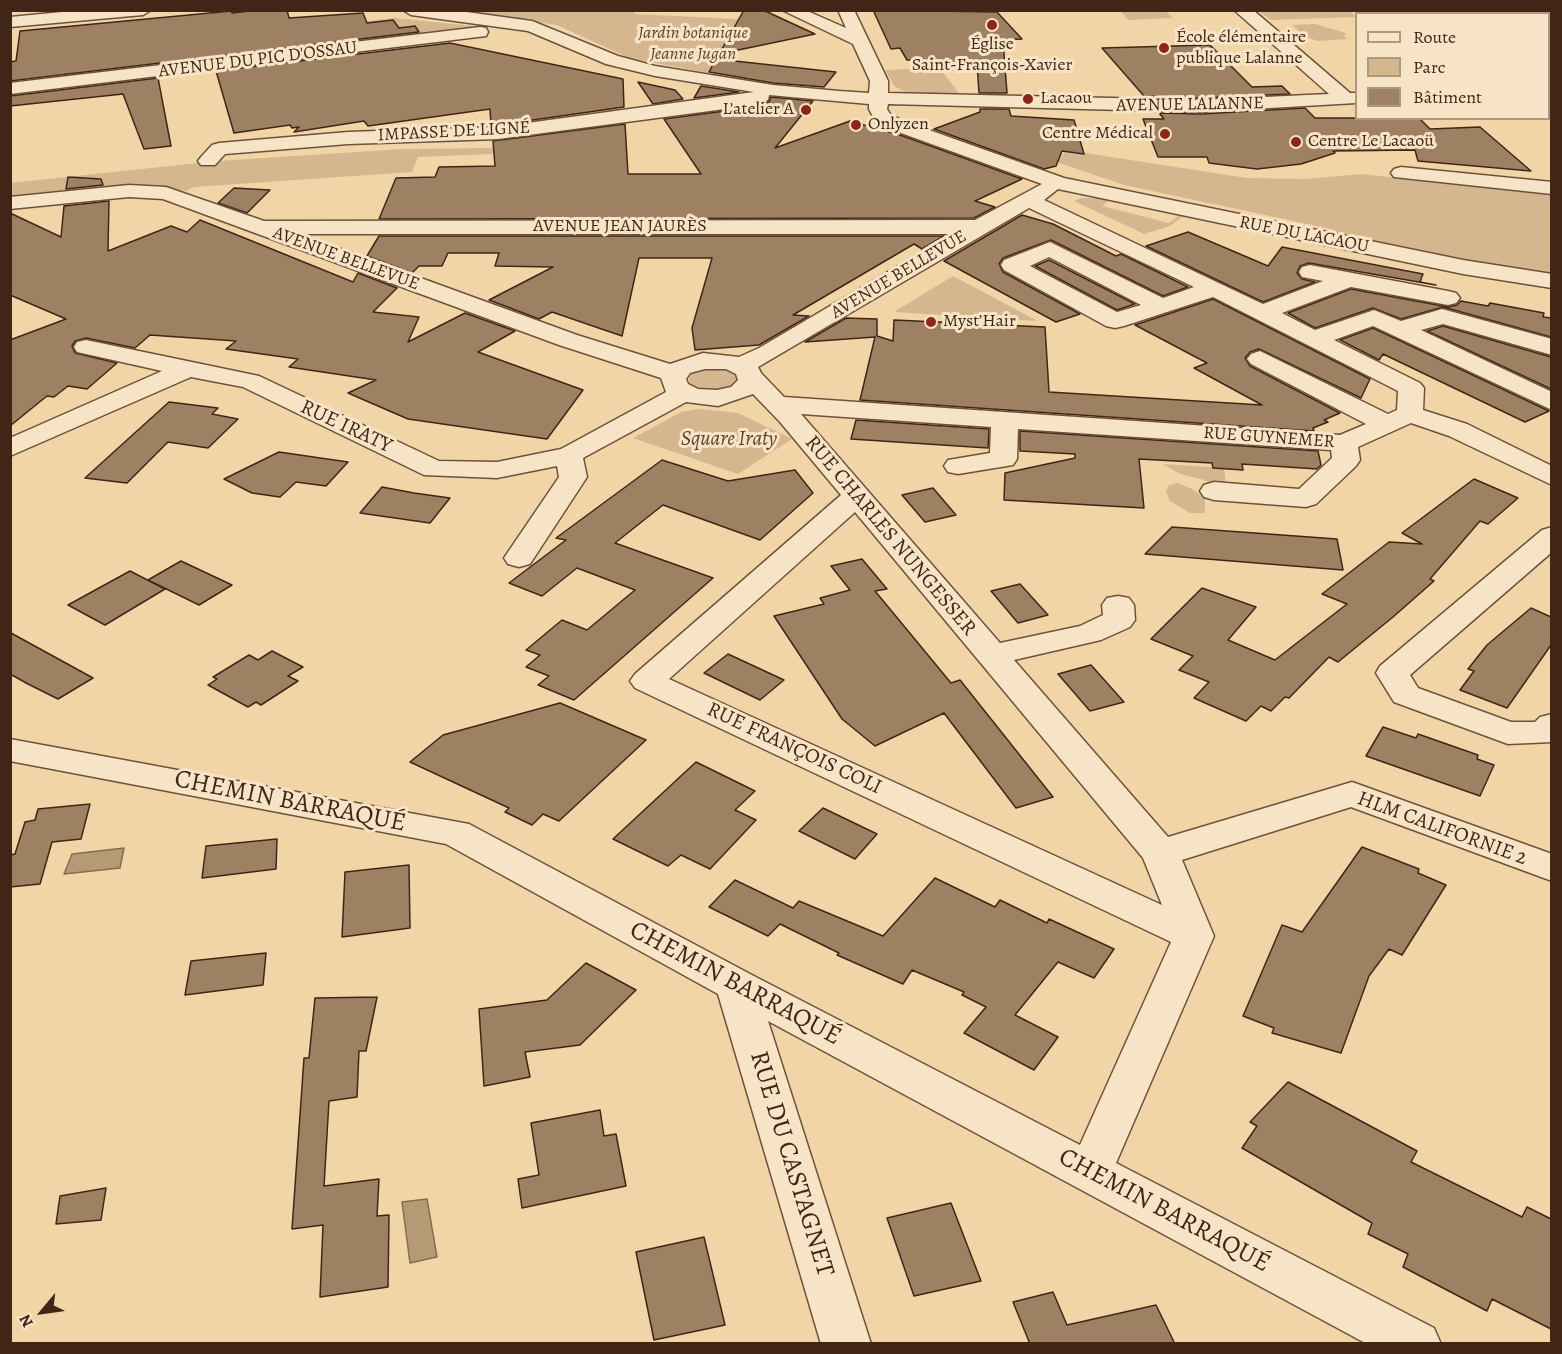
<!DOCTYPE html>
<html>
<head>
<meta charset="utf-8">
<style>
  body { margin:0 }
  #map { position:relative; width:1562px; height:1354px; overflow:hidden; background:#f2d5a7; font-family:Alegreya,serif }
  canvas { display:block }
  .frame { position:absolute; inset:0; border:12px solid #412617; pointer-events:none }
  .legend { position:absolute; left:1355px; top:12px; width:195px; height:108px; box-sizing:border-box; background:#f7e4c6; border:2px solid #ae9880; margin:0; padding:8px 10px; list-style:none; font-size:18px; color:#412617 }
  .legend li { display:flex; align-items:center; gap:12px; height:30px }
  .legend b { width:30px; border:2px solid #ae9880 }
  .north { position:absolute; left:12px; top:1282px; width:60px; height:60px; -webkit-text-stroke:4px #f7e4c6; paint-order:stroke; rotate:241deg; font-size:16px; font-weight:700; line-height:24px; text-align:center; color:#412617 }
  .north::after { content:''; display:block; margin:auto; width:21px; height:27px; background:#412617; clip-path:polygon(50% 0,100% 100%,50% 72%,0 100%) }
</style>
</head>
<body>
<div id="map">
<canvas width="1562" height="1354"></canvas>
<div class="frame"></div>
<ul class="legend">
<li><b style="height:8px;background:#f7e4c6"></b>Route</li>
<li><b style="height:16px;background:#d4b78f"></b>Parc</li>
<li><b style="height:16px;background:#9d8162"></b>Bâtiment</li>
</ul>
<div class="north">N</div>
</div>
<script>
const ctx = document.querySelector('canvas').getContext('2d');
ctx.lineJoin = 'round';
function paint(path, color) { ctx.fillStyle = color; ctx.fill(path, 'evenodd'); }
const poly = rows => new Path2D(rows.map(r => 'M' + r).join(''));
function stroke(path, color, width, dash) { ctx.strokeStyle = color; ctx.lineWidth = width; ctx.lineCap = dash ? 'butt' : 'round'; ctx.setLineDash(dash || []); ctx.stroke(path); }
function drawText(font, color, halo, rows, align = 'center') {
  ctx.font = font + ' Alegreya,serif'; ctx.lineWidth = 6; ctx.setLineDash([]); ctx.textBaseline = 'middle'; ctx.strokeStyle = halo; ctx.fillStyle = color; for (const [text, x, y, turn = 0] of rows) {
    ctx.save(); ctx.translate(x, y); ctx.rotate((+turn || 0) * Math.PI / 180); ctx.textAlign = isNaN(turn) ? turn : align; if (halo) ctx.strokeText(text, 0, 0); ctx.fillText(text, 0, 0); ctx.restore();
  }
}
paint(poly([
  [634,10,634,14,738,19,708,73,629,58,557,25,457,11],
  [1120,11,1165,11,1173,18,1129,20],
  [1259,11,1351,11,1356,17,1271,20],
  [394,18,474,26,469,31,345,46,334,25],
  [1315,24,1346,33,1344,36,1348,39,1318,41,1306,37,1292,25],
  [940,68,960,95,906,92,894,86,885,70],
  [494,148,492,154,418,157,412,172,194,187,186,191,147,185,11,199,10,183,217,161,403,149],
  [1065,152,1077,154,1079,152,1247,178,1306,179,1361,174,1551,195,1551,275,1352,240,1331,229,1124,185,1045,158,1060,158],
  [1081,198,1111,199,1102,206,1169,223,1178,216,1182,217,1170,226,1144,234,1074,201],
  [953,276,1038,321,894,312],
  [703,368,729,368,743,378,725,392,700,390,689,383,689,379,690,375],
  [700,409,738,413,792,439,738,474,633,438,681,412],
  [1163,464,1224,468,1226,485,1218,486,1201,479,1180,474],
  [1177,483,1192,489,1205,498,1205,513,1190,513,1170,501,1166,491,1169,485]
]), '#d4b78f');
const water = poly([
  [124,848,120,868,64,874,72,854,124,848],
  [427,1199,437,1257,410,1263,402,1202,427,1199]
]);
paint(water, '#b69a76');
stroke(water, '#876c50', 1.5);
const building = poly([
  [259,10,287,10,289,18,363,13,367,23,393,20,399,28,415,26,419,32,10,81,10,62,16,61,20,31,231,11,232,13,259,10],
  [744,10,763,10,815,34,719,54,744,10],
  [873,10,997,12,1022,39,1003,40,1007,93,979,93,977,63,914,65,912,60,907,60,900,48,891,49,873,10],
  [450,43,623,79,624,107,498,125,491,125,490,109,368,126,364,121,294,132,299,127,292,128,290,125,234,133,216,71,450,43],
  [1210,45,1252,87,1282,86,1290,94,1201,98,1144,96,1102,48,1210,45],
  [716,59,836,72,824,87,773,83,709,72,716,59],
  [158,78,171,146,144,149,123,94,10,106,10,96,158,78],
  [638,82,675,90,683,99,653,104,638,82],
  [701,86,739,92,694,98,701,86],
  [771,97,813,101,775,148,850,121,903,136,1022,179,975,201,995,207,974,218,379,219,396,178,435,177,439,167,495,166,493,141,625,124,628,174,701,174,664,119,755,107,769,102,771,97],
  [1305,108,1315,118,1419,118,1430,129,1480,127,1531,171,1418,161,1415,150,1333,151,1335,153,1301,164,1257,169,1209,163,1207,157,1158,157,1143,119,1164,119,1159,113,1201,114,1305,108],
  [980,109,1009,109,1011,116,1074,120,1084,154,1062,151,1056,166,1044,169,934,129,980,112,980,109],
  [68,177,101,179,103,185,66,189,68,177],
  [234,188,270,190,247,213,218,203,234,188],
  [109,201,108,251,171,226,187,232,200,220,353,282,358,273,397,288,373,312,419,317,408,342,465,313,515,331,478,352,583,390,547,439,408,419,348,393,376,380,289,367,298,359,226,349,236,341,150,335,135,348,86,338,75,341,72,346,75,353,117,363,87,389,68,386,54,397,47,396,10,426,10,340,66,319,10,295,10,213,61,237,64,206,109,201],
  [1022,215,1053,224,1116,256,1121,254,1188,287,1163,296,1051,240,1003,258,999,264,1003,272,1080,314,1056,322,944,261,1022,215],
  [1188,232,1268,266,1282,247,1423,274,1420,282,1436,285,1309,263,1300,266,1297,273,1302,279,1315,282,1263,302,1146,246,1188,232],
  [379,236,944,236,922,249,914,244,793,315,809,316,759,345,695,350,692,328,712,258,639,258,622,336,552,312,539,319,489,300,553,267,495,266,499,253,448,253,442,266,419,266,412,273,367,256,379,236],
  [1049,260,1135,304,1117,310,1035,266,1049,260],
  [1351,289,1448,307,1457,305,1461,301,1488,306,1490,303,1544,313,1543,317,1551,318,1551,337,1443,307,1401,319,1373,308,1315,328,1288,313,1351,289],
  [1213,299,1370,379,1361,398,1259,349,1250,352,1245,358,1250,366,1340,413,1324,420,1328,422,1313,428,1314,431,860,400,875,337,805,342,846,318,877,319,877,336,893,341,894,320,1045,327,1049,392,1262,405,1194,368,1207,363,1135,325,1213,299],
  [1443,326,1551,357,1551,389,1427,331,1443,326],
  [1373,328,1549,411,1525,422,1383,354,1379,360,1340,340,1373,328],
  [169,402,218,408,212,414,238,419,208,448,168,442,127,483,85,478,169,402],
  [856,420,989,429,988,448,851,439,856,420],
  [1020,431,1318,451,1321,465,1317,469,1242,464,1243,470,1213,468,1212,463,1139,459,1144,508,1004,500,1005,473,1075,458,1075,454,1020,451,1020,431],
  [279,452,348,462,326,486,296,482,280,497,252,493,224,479,279,452],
  [662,460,728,481,795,470,813,493,760,540,663,505,615,543,713,578,574,700,538,685,549,676,526,667,540,655,526,650,562,620,587,630,635,590,577,568,542,596,509,583,566,540,556,538,662,460],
  [1474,479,1518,498,1488,524,1480,521,1430,579,1434,581,1393,617,1338,662,1329,657,1289,698,1285,697,1271,711,1261,706,1246,721,1194,698,1209,682,1179,670,1193,656,1151,639,1202,588,1256,607,1228,640,1275,660,1347,604,1322,594,1389,542,1422,544,1402,533,1474,479],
  [382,487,414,493,450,498,430,523,360,513,382,487],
  [933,488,956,515,925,522,902,495,933,488],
  [1172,527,1337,539,1343,570,1145,554,1172,527],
  [862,559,887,589,875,591,951,683,960,680,1053,797,1016,808,944,713,875,746,842,719,774,616,824,604,820,598,850,590,831,566,862,559],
  [181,561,232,585,199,605,148,580,181,561],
  [130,571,165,589,105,625,68,605,130,571],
  [1020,584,1048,615,1018,623,991,591,1020,584],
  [1531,608,1551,617,1551,645,1507,708,1460,690,1474,671,1468,669,1487,645,1531,608],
  [11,633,93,678,58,699,28,684,10,674,11,633],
  [272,651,303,667,288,676,298,681,261,705,256,702,248,707,208,685,217,679,213,677,249,655,258,660,272,651],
  [728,654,784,680,760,700,704,673,728,654],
  [1091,665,1124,702,1090,711,1058,674,1091,665],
  [560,703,646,740,559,821,543,814,532,825,505,812,509,808,410,762,443,735,560,703],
  [1383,727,1416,738,1418,734,1478,755,1477,759,1494,765,1480,796,1366,756,1383,727],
  [696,762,755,791,735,810,756,820,710,869,681,855,668,866,613,839,696,762],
  [90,804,81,839,52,842,40,884,10,887,10,855,15,854,25,822,35,820,38,809,90,804],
  [823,808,877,834,855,859,799,831,823,808],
  [277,839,276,869,202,878,206,846,277,839],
  [1362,847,1419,869,1418,873,1446,885,1402,955,1389,949,1369,976,1341,1053,1272,1033,1274,1028,1243,1016,1282,925,1302,932,1362,847],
  [409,865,410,928,342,937,345,872,409,865],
  [935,878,995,907,1000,900,1047,923,1049,919,1114,949,1094,978,1058,962,1015,1015,1058,1037,1034,1070,964,1033,986,1007,962,995,964,992,912,970,903,984,837,955,839,953,780,924,768,936,709,907,735,880,793,908,799,901,883,936,935,878],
  [266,953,263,985,185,995,191,961,266,953],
  [586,963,636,990,580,1045,525,1052,530,1077,484,1086,479,1009,547,1000,586,963],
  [377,997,366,1051,359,1051,357,1097,329,1101,324,1186,379,1179,377,1216,389,1215,388,1287,320,1297,323,1225,292,1229,304,1058,309,1058,315,998,377,997],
  [1288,1082,1417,1151,1411,1162,1522,1217,1527,1207,1551,1219,1551,1329,1492,1299,1487,1311,1403,1267,1408,1254,1368,1234,1372,1223,1242,1148,1257,1126,1250,1122,1288,1082],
  [600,1110,604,1136,616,1134,626,1186,522,1208,518,1179,539,1175,531,1123,600,1110],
  [106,1188,101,1220,56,1224,60,1196,106,1188],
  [951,1203,981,1281,914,1296,887,1218,951,1203],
  [704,1237,725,1325,654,1340,636,1252,704,1237],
  [1053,1292,1067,1325,1156,1305,1175,1344,1030,1344,1013,1302,1053,1292]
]);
paint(building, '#9d8162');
stroke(building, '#412617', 1.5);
const minor = poly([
  [83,10,151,10,143,15,10,27,10,17,83,10],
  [403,10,452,10,532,21,618,56,655,66,773,85,839,91,869,93,870,81,853,44,782,10,805,10,846,28,838,10,854,10,888,81,888,93,1201,100,1329,94,1234,10,1253,10,1350,93,1356,93,1356,103,1201,112,888,104,887,109,890,114,901,120,1064,178,1463,260,1552,274,1552,288,1463,274,1058,189,1044,200,1263,304,1323,281,1302,277,1299,272,1302,267,1310,265,1448,291,1456,293,1460,298,1456,303,1448,305,1351,287,1282,313,1315,330,1374,310,1401,321,1442,309,1552,339,1552,355,1443,324,1421,330,1552,392,1552,410,1373,326,1334,340,1420,383,1424,388,1423,410,1467,424,1552,466,1552,485,1449,436,1411,423,1358,447,1360,460,1356,466,1316,504,1306,507,1214,500,1204,497,1200,491,1204,485,1214,482,1299,489,1332,458,1331,450,1018,429,1017,459,1013,465,958,474,948,472,944,466,948,460,990,453,991,427,801,414,1000,643,1080,626,1103,615,1102,605,1107,598,1118,596,1129,598,1134,605,1135,620,1130,627,1101,640,1014,660,1168,837,1352,782,1552,854,1552,881,1351,807,1182,860,1214,936,1116,1163,1434,1328,1441,1344,1367,1344,768,1021,871,1344,821,1344,718,994,446,844,10,761,10,739,469,824,750,974,1080,1145,1171,942,635,688,630,681,635,674,841,495,780,422,753,394,718,406,686,402,583,458,587,477,530,564,519,567,508,564,504,558,559,477,557,466,497,478,424,475,243,387,191,377,10,456,10,438,162,371,77,352,74,347,77,342,86,340,259,376,439,461,497,462,561,449,666,392,661,378,559,345,163,199,129,197,10,209,10,197,129,185,166,187,264,221,975,220,1042,184,887,128,876,122,869,109,869,104,769,95,768,100,755,105,498,139,348,144,225,154,215,165,201,165,198,161,201,157,212,145,219,143,348,132,498,127,754,92,655,76,606,64,528,31,411,15,403,10],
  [1029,208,1194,287,1163,298,1050,242,1004,260,1001,265,1004,270,1106,326,1115,328,1124,326,1213,297,1398,391,1397,410,1388,414,1260,351,1251,354,1247,359,1251,364,1366,424,1340,435,784,397,761,373,758,367,1029,208],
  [300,234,952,234,759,348,739,357,703,353,670,364,577,335,300,234],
  [1049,257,1141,305,1117,312,1030,266,1049,257],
  [705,369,726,369,736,374,738,380,731,387,717,390,698,389,688,384,686,379,690,373,705,369],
  [855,512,1143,858,1162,905,669,679,855,512],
  [1385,10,1403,10,1405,14,1387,14,1385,10],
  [1517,10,1536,10,1538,14,1519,14,1517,10],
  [480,27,486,28,488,32,486,36,10,94,10,83,480,27],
  [1548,71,1552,71,1552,81,1548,81,1548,71],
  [1401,167,1552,182,1552,194,1394,177,1391,173,1394,169,1401,167],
  [1552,527,1552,552,1410,675,1418,688,1511,722,1535,722,1540,717,1552,714,1552,742,1508,744,1394,702,1376,673,1380,666,1542,530,1552,527]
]);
stroke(minor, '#6d523b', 3);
paint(minor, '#f7e4c6');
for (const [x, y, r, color] of [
  [992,25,6,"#8f2418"],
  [1164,48,6,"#8f2418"],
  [1028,99,6,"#8f2418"],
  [806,110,6,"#8f2418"],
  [856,125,6,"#8f2418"],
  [1165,134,6,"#8f2418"],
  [1296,142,6,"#8f2418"],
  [931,322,6,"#8f2418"]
]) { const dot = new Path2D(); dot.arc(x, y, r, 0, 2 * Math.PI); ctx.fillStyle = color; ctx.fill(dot); stroke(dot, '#f7e4c6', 2); }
drawText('italic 18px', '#5e432f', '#f7e4c6', [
  ["Jardin botanique",693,34],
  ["Jeanne Jugan",693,55]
]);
drawText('18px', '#412617', '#f7e4c6', [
  ["École élémentaire",1176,38],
  ["publique Lalanne",1176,59],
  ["Église",992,45,"center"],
  ["Saint-François-Xavier",992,66,"center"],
  ["Lacaou",1040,99],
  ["L’atelier A",794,110,"right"],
  ["Onlyzen",868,125],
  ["Centre Médical",1153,134,"right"],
  ["Centre Le Lacaoü",1308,142],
  ["Myst’Hair",943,322]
], 'left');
drawText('18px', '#412617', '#f7e4c6', [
  ["AVENUE DU PIC D'OSSAU",258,60,-7],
  ["AVENUE LALANNE",1190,105,-1],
  ["IMPASSE DE LIGNÉ",454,132,-3],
  ["AVENUE JEAN JAURÈS",620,227],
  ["RUE DU LACAOU",1304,235,11],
  ["AVENUE BELLEVUE",346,259,20],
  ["AVENUE BELLEVUE",899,275,-31],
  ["RUE GUYNEMER",1269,438,4]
]);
drawText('21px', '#412617', '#f7e4c6', [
  ["RUE IRATY",346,427,25],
  ["RUE CHARLES NUNGESSER",890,536,50],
  ["RUE FRANÇOIS COLI",794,749,25],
  ["HLM CALIFORNIE 2",1442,829,20]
]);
drawText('italic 21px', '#5e432f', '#f7e4c6', [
  ["Square Iraty",729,440]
]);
drawText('26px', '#412617', '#f7e4c6', [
  ["CHEMIN BARRAQUÉ",290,802,11],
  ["CHEMIN BARRAQUÉ",735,984,28],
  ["RUE DU CASTAGNET",791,1164,73],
  ["CHEMIN BARRAQUÉ",1164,1211,28]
]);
</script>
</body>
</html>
